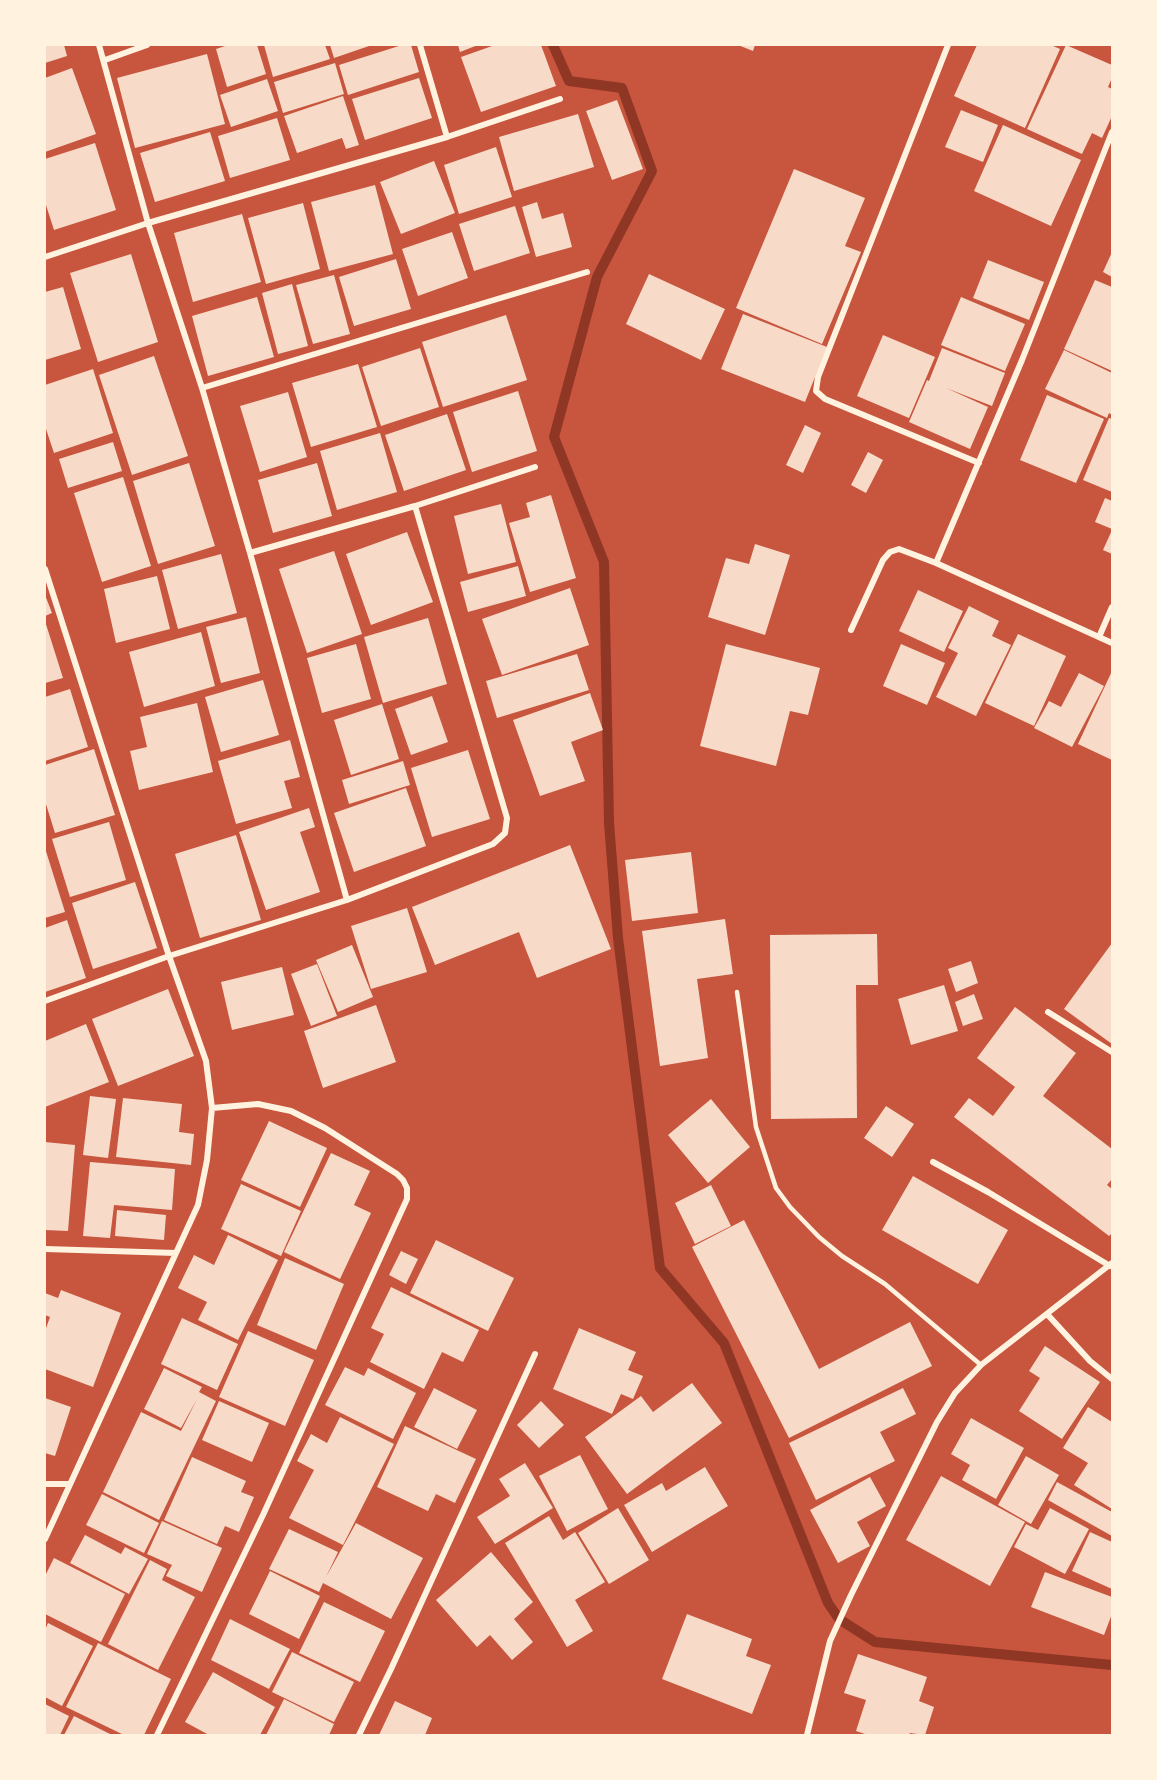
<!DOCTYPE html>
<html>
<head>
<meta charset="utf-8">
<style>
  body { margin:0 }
  #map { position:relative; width:1157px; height:1780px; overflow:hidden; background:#c8553d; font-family:"Sofia Sans Condensed",sans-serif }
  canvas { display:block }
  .frame { position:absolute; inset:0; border:46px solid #fff3e0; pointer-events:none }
</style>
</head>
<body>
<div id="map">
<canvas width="1157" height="1780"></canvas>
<div class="frame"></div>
</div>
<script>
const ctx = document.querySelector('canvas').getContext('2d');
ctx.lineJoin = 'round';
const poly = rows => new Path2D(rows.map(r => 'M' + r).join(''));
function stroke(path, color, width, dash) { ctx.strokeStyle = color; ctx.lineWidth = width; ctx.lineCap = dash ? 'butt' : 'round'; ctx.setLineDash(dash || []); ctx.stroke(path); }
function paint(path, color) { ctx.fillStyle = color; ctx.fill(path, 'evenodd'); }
stroke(poly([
  [553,45,569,81,622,88,652,171,597,277,554,437,604,562,609,823,618,938,660,1268,724,1343,828,1603,839,1619,875,1642,1112,1665]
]), '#8f3625', 10);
paint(poly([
  [45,45,64,45,67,56,45,63],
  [228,45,257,45,266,74,227,87,216,49],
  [264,45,325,45,330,59,273,77],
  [330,45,372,45,334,58],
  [402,45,411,45,419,72,348,95,339,65],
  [458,45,478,45,460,52],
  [495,45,541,45,556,86,481,112,461,57],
  [738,45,755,45,753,51],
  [977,45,1051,45,1060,49,1025,128,954,96],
  [1066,45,1112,65,1112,78,1108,87,1112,89,1112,116,1102,138,1092,133,1082,154,1027,129],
  [207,54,225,124,135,148,117,78],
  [335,63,344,94,283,113,274,82],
  [72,68,96,134,45,152,45,78],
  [419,78,432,118,365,140,352,99],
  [267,79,278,111,231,127,220,95],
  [343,96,359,145,346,149,342,138,297,153,284,116],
  [617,100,643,169,612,180,586,111],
  [961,110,998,125,983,162,945,147],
  [578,114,594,167,514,191,499,137],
  [277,118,290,160,230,178,218,136],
  [1003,125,1081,160,1051,226,974,191],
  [210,132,225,181,155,202,140,153],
  [95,143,116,210,54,230,45,202,45,159],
  [496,147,512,197,459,214,444,165],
  [434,161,455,213,401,234,380,182],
  [794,169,865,198,845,246,861,252,822,344,736,308],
  [375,185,393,254,329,271,311,202],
  [537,202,542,219,563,213,572,247,536,257,522,207],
  [303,203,320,269,266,284,248,218],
  [515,206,530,253,474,271,459,224],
  [242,214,261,282,193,302,174,233],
  [452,232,468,278,418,296,402,249],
  [1112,252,1112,277,1103,272],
  [131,254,158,342,98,362,70,273],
  [396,259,411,309,354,326,339,277],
  [988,260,1044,282,1029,320,973,298],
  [649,274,725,309,701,360,626,324],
  [334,275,350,334,313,344,296,285],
  [1095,280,1112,287,1112,371,1064,349],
  [292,284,308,346,278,354,262,293],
  [63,287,81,349,45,360,45,292],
  [257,297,274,357,208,376,192,316],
  [961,297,1025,324,1005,371,941,345],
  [743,314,827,347,805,402,721,369],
  [506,315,527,380,443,407,422,342],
  [883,335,935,357,909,418,857,396],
  [420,348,439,407,381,426,362,367],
  [942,348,1005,373,992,406,946,388,988,407,970,449,909,422,927,380,929,381],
  [1064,350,1112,373,1112,415,1109,413,1107,418,1045,389],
  [154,356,188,456,132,475,99,375],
  [358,364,377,427,311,447,292,383],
  [93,369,113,433,54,453,45,426,45,385],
  [518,391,537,451,472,472,453,412],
  [288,392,307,457,260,472,240,406],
  [1047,395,1104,419,1076,483,1020,460],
  [447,414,466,470,404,491,385,435],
  [1109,418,1112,419,1112,492,1083,480],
  [805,425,821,433,803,473,786,465],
  [380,433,397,492,337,510,320,451],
  [113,442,122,471,68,488,59,459],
  [868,452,883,460,866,493,851,485],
  [189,463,215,546,158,564,133,481],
  [317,463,332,516,273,533,258,480],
  [123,477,151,566,102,582,74,493],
  [551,495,576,578,530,592,509,523,530,517,526,503],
  [1105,498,1112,501,1112,529,1095,522],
  [501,504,516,562,468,574,454,516],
  [1112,530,1112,554,1103,550],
  [407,532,433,602,371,625,346,554],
  [755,544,790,555,765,635,708,617,726,558,749,564],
  [334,551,362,634,307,653,279,569],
  [221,554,237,613,178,629,162,570],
  [518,566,526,596,468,612,460,582],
  [157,576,170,629,116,643,104,589],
  [570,588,589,645,502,675,482,619],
  [918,590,963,611,944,652,899,631],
  [45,595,52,613,45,616],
  [969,606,999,621,992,636,1011,645,976,716,936,697,958,653,948,648],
  [246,617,260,673,221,683,206,627],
  [428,618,447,684,383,703,364,637],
  [45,621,63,678,45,683],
  [201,632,215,686,144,707,129,652],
  [1018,634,1066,656,1034,726,985,703],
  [356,644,371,699,322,713,307,658],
  [726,644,820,668,808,715,790,711,776,766,700,746],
  [901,644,945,663,927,705,883,686],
  [577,654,589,690,497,718,486,681],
  [1112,671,1112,760,1078,744],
  [1079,673,1104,686,1072,747,1034,728,1049,701,1061,707],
  [263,680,279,735,221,752,205,697],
  [70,689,88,747,45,761,45,697],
  [590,693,603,730,571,742,585,781,540,796,513,720],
  [432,696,448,742,411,755,395,709],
  [197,703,213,772,139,790,130,751,147,747,140,717],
  [382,704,399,759,351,775,334,720],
  [290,740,300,777,284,781,292,808,236,824,218,761],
  [94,749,115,815,55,833,45,801,45,765],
  [468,750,490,819,432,837,411,768],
  [403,761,410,785,349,804,342,780],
  [406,788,426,846,354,872,334,813],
  [309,808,315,827,300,832,320,892,266,910,239,832],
  [109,822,126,880,70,897,52,839],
  [236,835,261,920,200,938,175,854],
  [570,845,611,949,537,978,519,932,435,965,412,907],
  [45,848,65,912,45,918],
  [691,852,698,913,632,921,625,860],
  [135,882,157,948,93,969,72,903],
  [407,908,427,972,371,989,351,926],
  [725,919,733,974,697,979,708,1058,660,1066,642,931],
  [67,920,86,978,45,992,45,928],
  [877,934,878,985,856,985,857,1118,771,1119,770,935],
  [1112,943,1112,1044,1064,1009],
  [352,945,373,997,338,1012,316,960],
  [971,961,978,983,956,992,948,969],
  [317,964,337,1016,311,1026,291,974],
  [282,967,294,1015,232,1030,221,982],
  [944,985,958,1031,911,1045,898,999],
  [168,989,194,1056,118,1086,92,1019],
  [974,994,983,1019,963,1026,955,1002],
  [376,1005,396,1062,323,1088,304,1031],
  [1015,1007,1076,1053,1043,1096,1112,1149,1112,1179,1107,1185,1112,1189,1112,1233,1109,1236,954,1117,969,1098,993,1116,1015,1087,977,1058],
  [86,1024,109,1082,45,1107,45,1041],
  [90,1096,116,1099,108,1158,83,1155],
  [123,1098,182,1104,179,1132,194,1134,191,1165,116,1157],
  [711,1099,750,1147,708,1183,668,1135],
  [886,1106,914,1124,892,1157,864,1138],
  [269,1121,327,1148,300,1207,241,1180],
  [45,1142,75,1145,68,1231,45,1230],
  [331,1153,370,1171,354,1205,371,1213,340,1279,284,1252],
  [90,1162,175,1169,172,1210,114,1205,110,1238,83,1236],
  [913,1176,1008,1230,978,1284,882,1230],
  [241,1184,301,1211,281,1256,221,1229],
  [711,1185,731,1226,695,1244,675,1203],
  [117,1210,166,1215,164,1240,115,1236],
  [744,1220,819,1369,910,1322,932,1366,789,1438,692,1247],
  [228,1235,278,1260,238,1340,198,1320,207,1302,178,1288,194,1255,214,1265],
  [436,1240,514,1278,488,1331,410,1293],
  [401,1251,418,1259,406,1284,389,1275],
  [285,1258,344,1284,316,1350,257,1325],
  [391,1287,479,1330,463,1362,442,1352,424,1389,370,1362,384,1334,371,1328],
  [61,1290,121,1313,93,1387,45,1369,45,1331,50,1317,45,1315,45,1293,58,1298],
  [182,1318,238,1344,217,1390,161,1364],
  [579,1328,636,1352,628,1370,643,1376,633,1399,621,1394,612,1414,553,1389],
  [248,1331,314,1360,285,1426,219,1397],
  [1045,1346,1100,1382,1062,1439,1019,1411,1040,1378,1029,1371],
  [345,1367,364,1376,368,1368,416,1393,393,1439,325,1405],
  [164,1368,202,1387,199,1392,216,1401,159,1520,103,1492,141,1412,181,1431,197,1399,181,1428,144,1409],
  [692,1383,722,1423,627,1494,585,1437,641,1396,653,1412],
  [434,1388,477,1410,457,1449,414,1427],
  [903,1388,916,1414,880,1432,895,1461,816,1500,789,1443],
  [45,1398,71,1407,55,1456,45,1453],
  [219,1401,269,1423,252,1462,202,1440],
  [541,1401,564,1425,539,1448,517,1425],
  [1088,1407,1112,1422,1112,1509,1074,1485,1088,1463,1063,1448],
  [340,1417,394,1444,343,1545,289,1518,314,1470,297,1461,311,1434,327,1443],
  [971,1418,1024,1448,996,1499,962,1480,970,1465,951,1454],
  [405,1426,476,1459,455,1503,436,1494,428,1511,377,1487],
  [580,1455,608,1509,567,1531,539,1476],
  [1026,1456,1059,1475,1031,1524,998,1505],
  [192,1457,246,1481,241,1492,254,1497,239,1532,225,1526,217,1544,164,1520],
  [525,1463,553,1508,495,1544,477,1517,510,1496,499,1479],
  [705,1467,728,1506,652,1552,624,1505,662,1483,666,1491],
  [941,1476,1025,1522,990,1586,906,1540],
  [870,1477,886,1506,857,1522,870,1546,838,1563,810,1510],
  [1057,1482,1112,1512,1112,1536,1048,1500],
  [102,1494,159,1523,144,1553,86,1525],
  [618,1508,649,1560,609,1584,578,1533],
  [1050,1508,1089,1529,1065,1574,1014,1547,1026,1524,1038,1530],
  [549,1516,563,1540,575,1532,605,1582,575,1600,593,1631,567,1647,505,1543],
  [162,1521,222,1548,202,1592,166,1576,172,1565,147,1554],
  [356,1523,423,1558,391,1619,323,1583,319,1592,269,1569,289,1529,338,1552,326,1577],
  [1090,1532,1112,1542,1112,1589,1072,1571],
  [85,1535,121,1554,125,1547,148,1559,129,1594,70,1563],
  [491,1552,533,1602,514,1619,533,1642,512,1660,490,1635,477,1647,436,1600],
  [54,1558,125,1594,101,1642,45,1614,45,1576],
  [150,1560,167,1569,162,1580,195,1597,158,1670,108,1644],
  [270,1571,320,1596,299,1639,249,1614],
  [1045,1572,1112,1597,1112,1614,1104,1635,1031,1607],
  [324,1602,385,1631,360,1682,299,1653],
  [687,1614,752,1639,746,1656,771,1665,752,1714,662,1679],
  [230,1619,290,1649,269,1689,211,1660],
  [48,1623,93,1646,62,1706,45,1697,45,1630],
  [98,1643,171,1679,144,1735,124,1735,66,1707],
  [292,1652,354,1682,334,1722,272,1692],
  [858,1654,927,1677,919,1701,934,1707,925,1735,910,1733,909,1735,868,1735,856,1731,866,1700,844,1693],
  [213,1672,275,1707,260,1735,209,1735,185,1722],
  [284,1699,334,1724,329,1735,266,1735],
  [395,1701,432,1718,425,1735,379,1735],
  [45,1704,69,1716,60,1735,45,1735],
  [74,1716,112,1735,64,1735]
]), '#f7dbc8');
stroke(poly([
  [737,992,756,1127,776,1188,790,1207,819,1237,842,1256,885,1284,981,1365]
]), '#fff3e0', 4.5);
stroke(poly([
  [99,45,148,223,202,388,250,553,347,900],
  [420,45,447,137],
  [948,45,818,377,816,391,825,399,979,463],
  [105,60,147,45],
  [45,257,148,223,447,137,560,99],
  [202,388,587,272],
  [250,553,415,506,535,467],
  [936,563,1022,360,1112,132],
  [45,569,169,956,206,1061,212,1108,207,1160,198,1205,45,1539],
  [851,630,883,560,890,552,899,549,936,563,1112,643],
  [1099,637,1112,607],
  [45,1001,169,956,347,900,493,844,505,833,507,818,415,506],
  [1048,1012,1112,1052],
  [933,1162,988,1192,1110,1266],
  [45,1249,176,1253],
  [1047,1314,1090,1361,1112,1379],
  [45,1484,70,1484],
  [157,1735,263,1515,407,1199,407,1188,403,1180,397,1174,325,1128,291,1111,258,1104,212,1108],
  [359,1735,391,1669,535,1354],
  [807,1735,830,1641,851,1595,937,1422,955,1393,981,1365,1112,1263]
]), '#fff3e0', 6);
</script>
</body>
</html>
